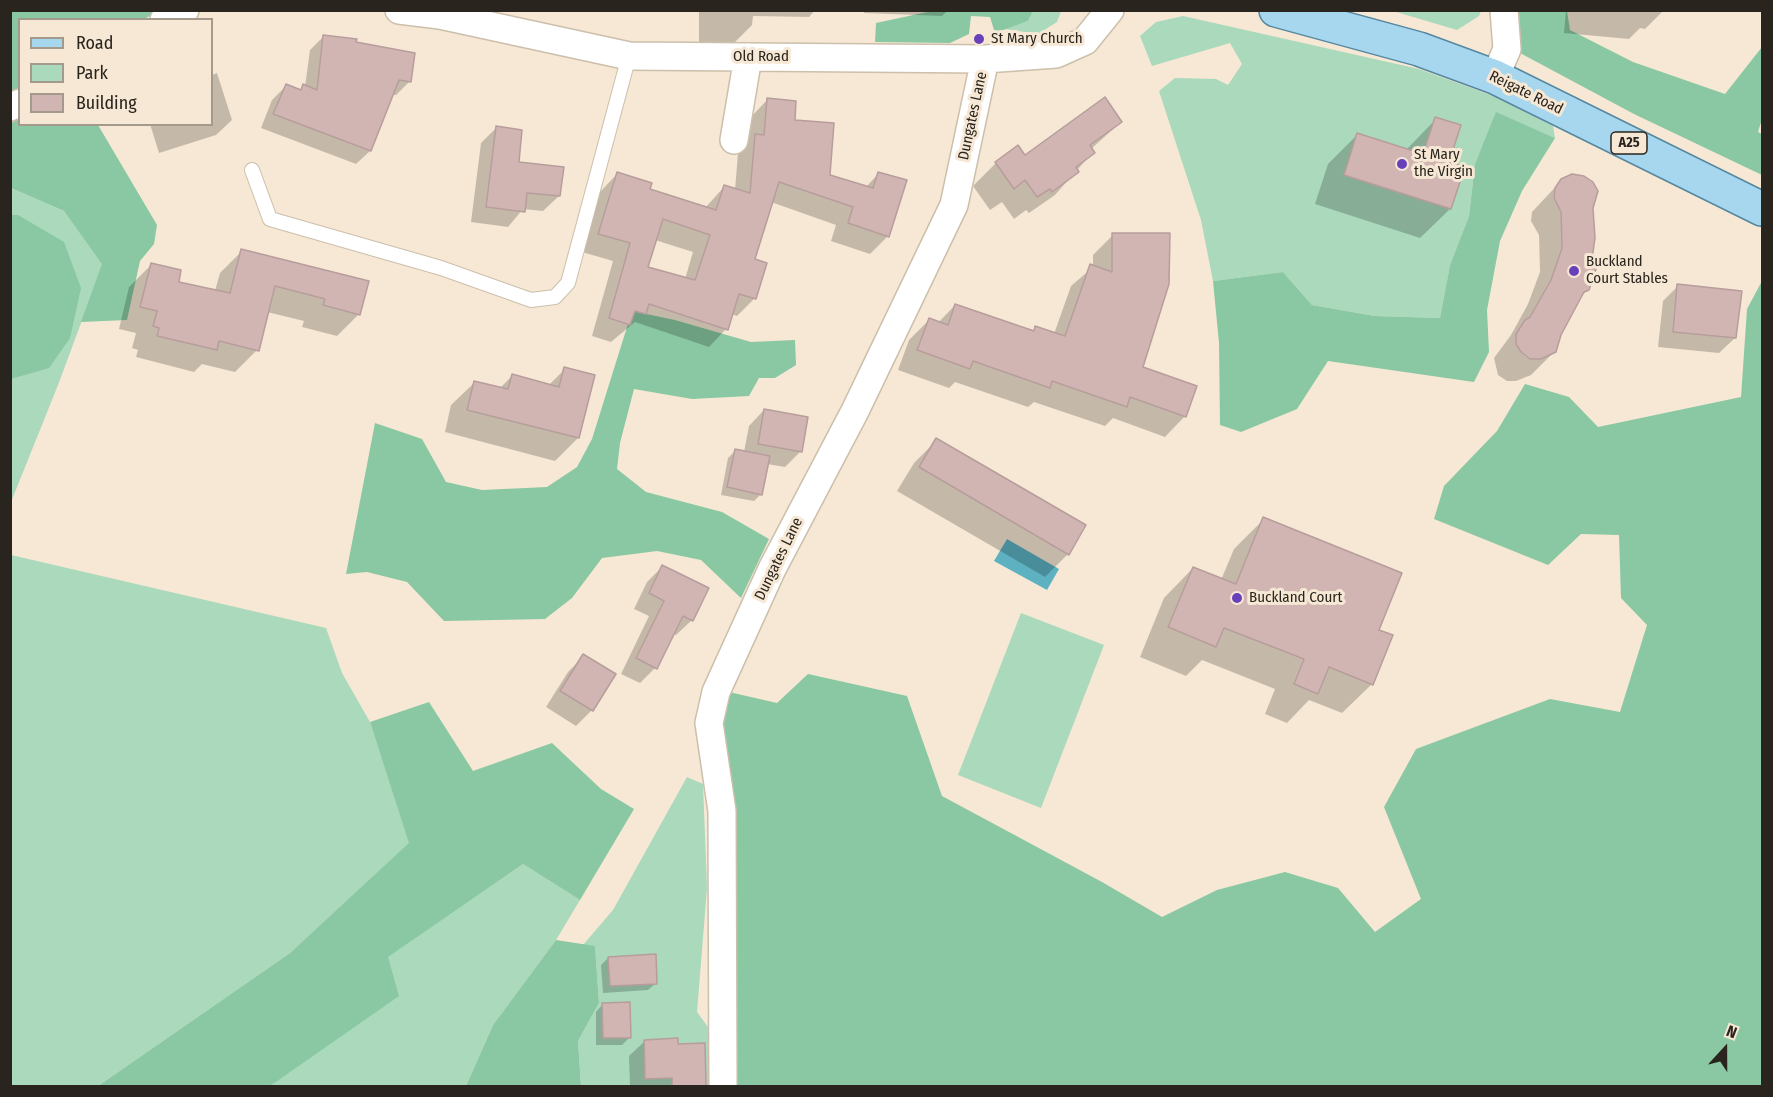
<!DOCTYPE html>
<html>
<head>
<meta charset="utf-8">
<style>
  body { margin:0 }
  #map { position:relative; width:1773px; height:1097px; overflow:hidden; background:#f6e8d4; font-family:"Fira Sans Condensed",sans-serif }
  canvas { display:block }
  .frame { position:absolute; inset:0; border:12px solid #29241d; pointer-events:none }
  .legend { position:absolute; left:18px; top:18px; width:195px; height:108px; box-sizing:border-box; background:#f6e8d4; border:2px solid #a49a8b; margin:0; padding:8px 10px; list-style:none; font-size:18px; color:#29241d }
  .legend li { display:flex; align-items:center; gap:12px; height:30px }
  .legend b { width:30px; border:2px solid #a49a8b }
  .north { position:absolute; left:1695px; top:1019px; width:60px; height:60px; -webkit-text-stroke:4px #f6e8d4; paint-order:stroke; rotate:21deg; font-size:16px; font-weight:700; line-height:24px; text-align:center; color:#29241d }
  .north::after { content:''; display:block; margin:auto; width:21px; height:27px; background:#29241d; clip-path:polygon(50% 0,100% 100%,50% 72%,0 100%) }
</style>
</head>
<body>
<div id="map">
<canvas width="1773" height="1097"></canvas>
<div class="frame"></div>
<ul class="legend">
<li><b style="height:8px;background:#a7d7ef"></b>Road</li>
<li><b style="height:16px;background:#aad9bc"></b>Park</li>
<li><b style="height:16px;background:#d0b5b3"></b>Building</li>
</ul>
<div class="north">N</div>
</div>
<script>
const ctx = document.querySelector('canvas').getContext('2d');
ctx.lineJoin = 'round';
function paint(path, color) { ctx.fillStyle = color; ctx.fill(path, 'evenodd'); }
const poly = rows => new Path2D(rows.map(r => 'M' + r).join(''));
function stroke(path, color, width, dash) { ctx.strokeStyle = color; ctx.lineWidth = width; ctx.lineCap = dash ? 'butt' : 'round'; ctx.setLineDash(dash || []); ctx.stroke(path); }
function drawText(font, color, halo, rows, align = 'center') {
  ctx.font = font + ' "Fira Sans Condensed",sans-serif'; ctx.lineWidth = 6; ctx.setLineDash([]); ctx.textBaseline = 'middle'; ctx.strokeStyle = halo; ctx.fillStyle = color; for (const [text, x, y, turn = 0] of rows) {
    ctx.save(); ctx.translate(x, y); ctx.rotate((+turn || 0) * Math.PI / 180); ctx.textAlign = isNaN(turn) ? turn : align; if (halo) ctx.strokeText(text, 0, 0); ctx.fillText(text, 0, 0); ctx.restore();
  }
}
paint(poly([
  [1033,11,1061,11,1057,22,1038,34,1005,29,1028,21],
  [1393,11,1481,11,1479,16,1457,30],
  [1183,16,1419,69,1496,97,1553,126,1555,138,1497,113,1475,164,1469,216,1450,265,1440,318,1375,316,1312,305,1283,272,1213,281,1201,220,1159,91,1175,78,1216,79,1228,85,1242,64,1230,43,1152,66,1140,36,1156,22],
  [11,188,64,211,103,264,58,385,11,502],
  [11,555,326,628,342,673,370,722,410,843,290,953,98,1086,11,1086],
  [1021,613,1104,645,1041,808,958,775],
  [687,777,703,784,707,888,697,1012,711,1031,711,1086,581,1086,578,1041,599,1003,595,947,583,945,613,910],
  [523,864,580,900,556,940,493,1025,466,1086,270,1086,284,1075,387,957]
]), '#aad9bc');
paint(poly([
  [11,11,160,11,144,19,20,20,19,88,11,92],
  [932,11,932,10,1033,11,1028,21,995,33,990,17,971,16,969,34,950,43,875,42,876,23],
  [1519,11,1567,11,1570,30,1633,62,1725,94,1762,47,1762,119,1758,132,1762,134,1762,175,1634,114,1520,53],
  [1496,112,1555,138,1522,191,1500,241,1487,310,1489,352,1474,382,1328,361,1297,409,1241,432,1220,425,1219,343,1213,281,1283,272,1312,305,1375,316,1440,318,1450,265,1469,216,1475,164],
  [19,119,20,124,98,125,157,225,154,244,140,261,127,320,81,322,102,264,64,211,11,188,11,123],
  [11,215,18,215,64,242,81,288,70,338,49,368,11,379],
  [1762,281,1762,1086,733,1086,718,729,729,692,777,703,808,674,907,696,942,796,1102,882,1162,917,1217,890,1285,872,1338,888,1375,932,1421,899,1384,807,1416,749,1550,699,1620,712,1647,625,1621,598,1619,535,1581,534,1548,565,1434,519,1444,486,1497,431,1525,384,1569,397,1598,427,1741,397,1747,309],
  [632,311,675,320,751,342,795,340,796,365,775,378,759,378,749,396,692,399,634,389,620,443,617,469,646,492,722,512,769,539,741,598,701,560,657,551,602,558,572,598,545,619,444,621,407,582,367,572,346,574,375,423,422,439,446,482,482,490,547,487,577,467,592,439],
  [429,702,473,771,552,743,601,789,634,809,580,900,523,864,388,957,399,996,270,1086,98,1086,290,953,409,843,370,722],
  [556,940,595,946,599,1003,578,1041,581,1086,466,1086,493,1025]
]), '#89c8a2');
paint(poly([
  [1007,539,1059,569,1047,590,994,561]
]), '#5db1c1');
paint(poly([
  [699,10,815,10,809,17,753,16,752,25,734,43,699,43],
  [864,10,948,10,942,16,864,13],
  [1566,10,1664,10,1645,29,1640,28,1629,39,1564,33],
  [324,36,355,43,409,82,396,95,392,95,370,151,356,164,261,128,272,100,286,86,298,91,305,87,310,50],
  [217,73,232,120,216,135,159,153,150,124,212,124,212,75],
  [767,100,793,121,828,176,866,187,879,173,888,236,870,254,831,241,836,225,771,202,753,260,755,298,737,316,731,314,726,329,709,347,635,322,611,342,592,336,613,261,582,252,600,192,617,174,648,190,705,208,724,187,735,190,738,153,748,143,750,118],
  [655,240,693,252,685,279,646,268],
  [1436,119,1448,163,1463,168,1450,209,1420,238,1315,204,1328,164,1358,134,1406,150],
  [1121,122,1091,149,1093,152,1055,195,1029,213,1026,210,1014,219,1002,202,990,210,973,186,996,163,1024,157],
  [496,128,517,163,559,196,543,211,523,209,508,227,471,222,481,143],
  [1562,180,1591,208,1588,290,1579,298,1560,334,1554,352,1531,375,1516,381,1507,381,1498,375,1494,358,1511,335,1528,304,1540,272,1539,235,1531,221,1532,212],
  [1113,235,1141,368,1185,416,1165,437,1113,418,1105,426,1034,402,1028,407,955,382,949,388,898,370,909,340,929,320,938,323,955,305,1031,332,1036,328,1054,334,1071,286,1093,267,1093,255],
  [242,251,359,314,337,336,302,327,304,321,267,312,257,350,235,372,202,364,194,372,136,357,138,350,132,348,136,333,119,329,129,287,151,265,177,284,215,291,220,273],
  [1678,286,1735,338,1719,353,1658,347,1663,301],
  [565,369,593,376,578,438,555,461,445,432,451,405,474,383,499,389,512,376,549,385],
  [764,410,800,452,785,467,767,464,761,494,754,501,721,495,728,458,736,450,744,452,749,426],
  [937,440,1068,554,1045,577,897,491,914,463],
  [1264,519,1377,630,1372,684,1342,713,1309,700,1287,723,1265,714,1275,689,1202,660,1186,676,1140,657,1164,598,1193,568,1221,580,1234,549],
  [662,567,692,620,676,635,674,634,655,668,640,683,621,674,649,616,634,609,647,582],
  [584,656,614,675,592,710,576,726,546,707,568,672],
  [608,958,656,983,648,990,603,993,601,965],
  [603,1004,629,1038,622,1045,596,1045,596,1012],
  [645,1041,677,1045,703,1045,704,1086,630,1086,629,1056]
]), '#0003');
const building = poly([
  [323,35,357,39,356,42,415,53,411,82,399,80,371,151,273,114,286,84,301,90,303,84,317,90,323,35],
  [1105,97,1122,122,1090,145,1095,153,1076,167,1079,172,1052,192,1050,189,1037,197,1025,180,1014,189,995,162,1018,145,1025,155,1105,97],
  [767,98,796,101,795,120,834,123,830,175,873,188,878,172,907,180,889,237,848,223,853,207,779,182,755,259,767,263,756,299,739,294,728,330,649,304,646,314,635,311,630,325,609,318,630,243,598,234,617,172,652,183,650,189,716,210,724,185,750,193,755,134,764,135,767,98],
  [663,219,710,235,695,280,648,267,663,219],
  [1435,117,1461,125,1449,162,1465,167,1451,209,1344,175,1357,133,1423,154,1435,117],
  [496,126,522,130,519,162,564,167,560,196,527,193,525,212,486,207,496,126],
  [1572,174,1584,176,1593,182,1598,191,1593,208,1595,238,1592,259,1598,263,1589,290,1584,292,1561,335,1556,352,1541,359,1530,359,1521,352,1516,344,1516,334,1525,320,1530,317,1551,280,1562,248,1561,212,1554,198,1555,188,1561,179,1572,174],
  [1112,233,1170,233,1169,284,1143,367,1197,386,1186,417,1130,397,1127,407,1052,381,1050,388,973,361,970,369,917,350,929,318,948,325,955,304,1034,331,1035,326,1065,336,1090,264,1112,272,1112,233],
  [241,249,369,281,360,315,323,305,325,299,275,286,259,351,219,341,217,350,157,336,159,328,153,326,157,311,140,307,151,263,181,270,179,282,230,293,241,249],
  [1677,284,1742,291,1736,338,1673,332,1677,284],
  [564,367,595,375,579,438,467,410,474,381,508,389,512,374,559,387,564,367],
  [764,409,808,417,802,452,758,444,764,409],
  [936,438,1086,525,1069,555,919,467,936,438],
  [735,449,770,456,762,495,727,487,735,449],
  [1263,517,1402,573,1379,630,1393,635,1373,685,1329,667,1318,694,1294,684,1304,659,1224,628,1216,647,1168,627,1193,567,1236,584,1263,517],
  [662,565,709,588,693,621,683,616,657,669,636,658,664,601,649,593,662,565],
  [583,654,616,674,593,711,560,691,583,654],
  [656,954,657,984,610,986,608,957,656,954],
  [630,1002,631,1038,603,1038,602,1003,630,1002],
  [678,1038,678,1044,705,1043,706,1086,672,1086,672,1078,645,1079,644,1040,678,1038]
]);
paint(building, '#d0b5b3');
stroke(building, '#b79d9b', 1.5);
const service = poly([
  [252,170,270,219,441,268,531,300,555,297,568,283,629,56]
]);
const minor = poly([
  [399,10,440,15,629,56,985,59,1056,54,1085,41,1110,10],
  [164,20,185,10],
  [1495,77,1507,49,1504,10],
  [10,107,20,103],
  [734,140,748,57],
  [723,1086,722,811,709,723,716,692,772,569,855,411,954,205,985,59]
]);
const primary = poly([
  [1276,10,1419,49,1495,77,1762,209]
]);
stroke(service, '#ccbfab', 16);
stroke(minor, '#ccbfab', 30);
stroke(primary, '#55879f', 36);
stroke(service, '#fff', 14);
stroke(minor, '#fff', 27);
stroke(primary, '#a7d7ef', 33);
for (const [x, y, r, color] of [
  [979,39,6,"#6841ba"],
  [1402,164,6,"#6841ba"],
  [1574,271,6,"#6841ba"],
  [1237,598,6,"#6841ba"]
]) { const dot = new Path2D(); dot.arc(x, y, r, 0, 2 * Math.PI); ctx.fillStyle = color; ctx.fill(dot); stroke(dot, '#f6e8d4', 2); }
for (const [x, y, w] of [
  [1629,143,36]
]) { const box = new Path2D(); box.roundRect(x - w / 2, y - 11, w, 22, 4.5); ctx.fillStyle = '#f6e8d4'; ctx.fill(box); stroke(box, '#29241d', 1.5); }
drawText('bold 14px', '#29241d', null, [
  ["A25",1629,143]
]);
drawText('15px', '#29241d', '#f6e8d4', [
  ["St Mary Church",991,39],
  ["St Mary",1414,155],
  ["the Virgin",1414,172],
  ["Buckland",1586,262],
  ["Court Stables",1586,279],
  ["Buckland Court",1249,598]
], 'left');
drawText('15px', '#29241d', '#f6e8d4', [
  ["Old Road",761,57],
  ["Reigate Road",1526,93,26],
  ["Dungates Lane",973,116,-78],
  ["Dungates Lane",779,559,-64]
]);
</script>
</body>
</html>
